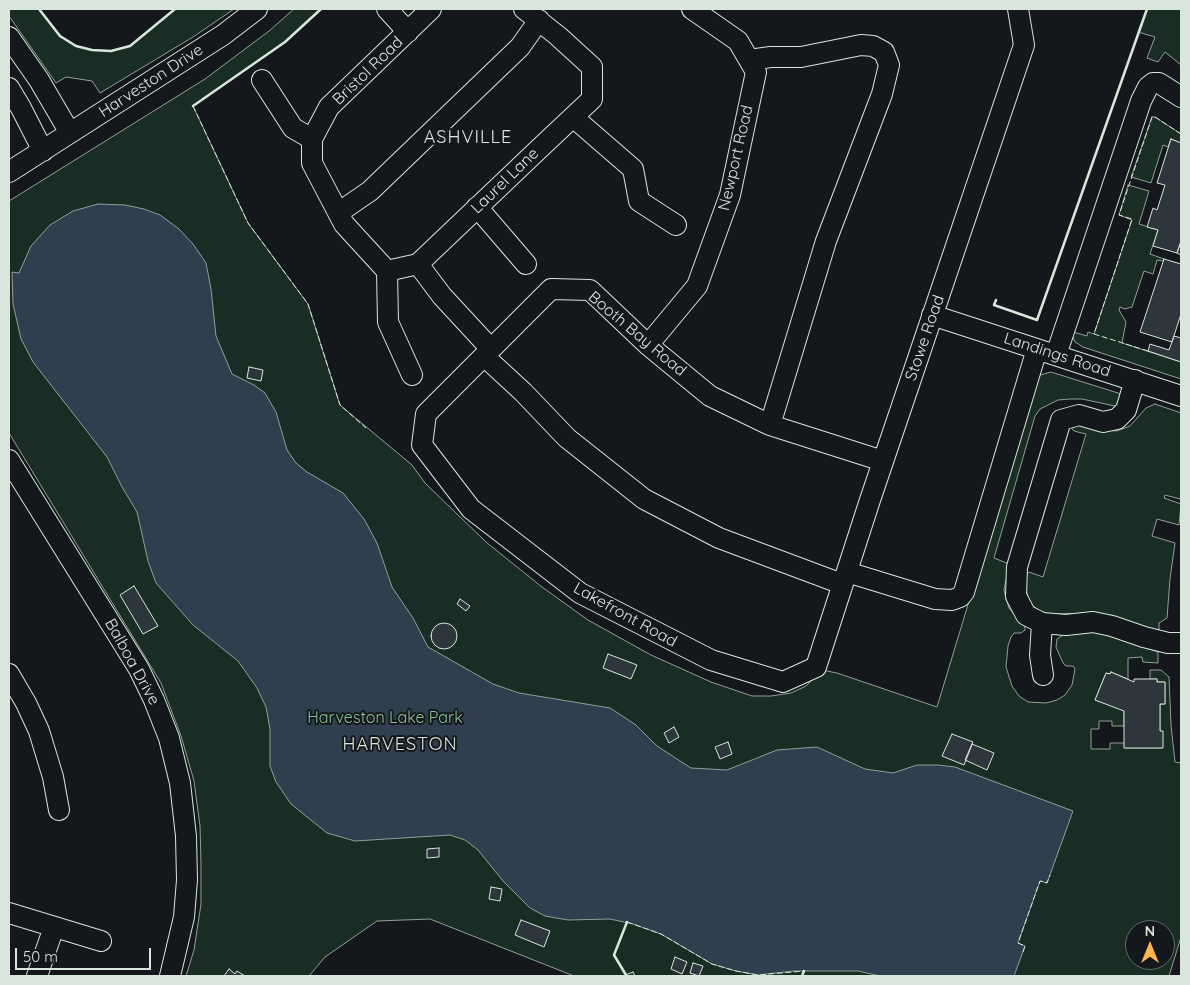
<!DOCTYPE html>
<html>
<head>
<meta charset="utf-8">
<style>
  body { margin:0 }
  #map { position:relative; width:1190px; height:985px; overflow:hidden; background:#14181c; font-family:Quicksand,sans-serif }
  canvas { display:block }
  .frame { position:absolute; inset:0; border:10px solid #d8e6dc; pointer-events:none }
  .north { position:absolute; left:1125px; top:920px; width:50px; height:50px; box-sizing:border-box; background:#14181c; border:1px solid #626a69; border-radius:50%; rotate:0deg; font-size:14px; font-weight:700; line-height:20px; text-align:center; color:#d8e6dc }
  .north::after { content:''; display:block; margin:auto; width:18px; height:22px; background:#ffb74d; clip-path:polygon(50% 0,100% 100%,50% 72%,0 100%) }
  .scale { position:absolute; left:15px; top:948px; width:136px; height:22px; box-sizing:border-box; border:2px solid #d8e6dc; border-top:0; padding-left:6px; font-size:15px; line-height:18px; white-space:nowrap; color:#d8e6dc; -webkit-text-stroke:4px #14181c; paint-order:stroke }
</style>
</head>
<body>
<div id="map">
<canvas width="1190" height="985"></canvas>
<div class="frame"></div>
<div class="north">N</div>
<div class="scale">50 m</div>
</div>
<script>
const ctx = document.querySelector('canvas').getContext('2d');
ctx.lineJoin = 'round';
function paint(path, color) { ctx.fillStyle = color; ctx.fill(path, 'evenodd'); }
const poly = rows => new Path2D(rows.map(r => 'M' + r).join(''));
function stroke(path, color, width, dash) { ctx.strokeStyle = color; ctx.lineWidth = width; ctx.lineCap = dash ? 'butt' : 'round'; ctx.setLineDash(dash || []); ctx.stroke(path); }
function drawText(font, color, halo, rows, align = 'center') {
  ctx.font = font + ' Quicksand,sans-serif'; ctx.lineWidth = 4; ctx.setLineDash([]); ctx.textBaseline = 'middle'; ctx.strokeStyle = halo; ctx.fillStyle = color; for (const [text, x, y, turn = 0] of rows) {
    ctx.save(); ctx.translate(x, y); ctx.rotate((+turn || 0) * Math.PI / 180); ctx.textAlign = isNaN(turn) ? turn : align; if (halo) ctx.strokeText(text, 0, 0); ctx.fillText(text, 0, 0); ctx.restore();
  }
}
const green = poly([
  [9,9,39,9,60,36,76,46,92,50,111,51,130,46,175,9,234,9,193,37,100,93,92,81,66,77,56,83,9,16,9,9],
  [294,9,321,9,285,42,193,106,248,223,308,304,340,405,412,465,425,483,486,542,542,587,588,620,651,655,711,682,752,696,771,696,791,693,806,686,822,670,837,673,937,707,1036,380,1040,375,1051,372,1118,393,1121,395,1118,405,1115,406,1082,399,1070,399,1058,400,1040,409,1035,416,994,558,1009,564,1004,590,1006,599,1009,608,1025,627,1025,630,1021,633,1014,633,1011,637,1008,646,1006,667,1012,686,1019,696,1028,702,1046,703,1057,700,1065,695,1072,685,1075,669,1073,666,1066,666,1063,663,1056,647,1057,639,1063,635,1093,630,1158,652,1158,663,1143,662,1142,657,1128,658,1128,679,1111,672,1110,674,1106,673,1095,700,1124,710,1124,726,1112,726,1112,721,1099,721,1099,729,1091,729,1091,749,1110,749,1110,743,1124,743,1125,748,1162,748,1160,731,1160,704,1165,704,1165,682,1157,682,1157,679,1150,679,1150,670,1161,670,1169,677,1171,725,1175,762,1181,763,1181,937,1169,976,574,976,430,919,377,921,325,957,309,976,186,976,194,950,201,904,201,864,200,826,194,781,181,736,161,683,9,433,9,201,205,79,269,31,294,9],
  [1135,930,1165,930,1165,960,1135,960,1135,930],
  [1147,9,1181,9,1181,65,1165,52,1158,62,1147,58,1155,37,1138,32,1147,9],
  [1152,117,1155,117,1181,134,1181,143,1171,139,1168,147,1163,145,1151,183,1131,177,1152,117],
  [1128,185,1149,191,1139,224,1158,230,1150,254,1164,259,1163,261,1157,260,1153,274,1144,271,1132,307,1125,309,1120,307,1119,310,1126,322,1122,343,1181,362,1181,379,1083,347,1075,342,1073,337,1073,332,1087,336,1088,332,1094,334,1132,220,1119,215,1128,185],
  [1155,404,1181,413,1181,496,1180,499,1165,495,1164,498,1181,504,1179,525,1157,519,1152,536,1175,543,1170,579,1167,618,1159,623,1159,633,1111,615,1093,613,1051,614,1040,611,1032,605,1029,599,1026,590,1026,575,1029,572,1043,577,1086,434,1074,431,1072,429,1073,423,1102,430,1117,431,1130,426,1146,408,1155,404]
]);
paint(green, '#1a2d24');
stroke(green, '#939e99', 1);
const water = poly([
  [98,204,125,205,144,209,160,215,179,229,193,244,206,263,211,289,216,336,232,374,254,385,265,393,276,412,287,450,296,463,307,472,343,493,364,519,377,543,392,587,413,618,428,647,493,684,519,693,610,708,636,725,657,746,691,768,727,770,777,750,817,747,865,769,893,773,917,765,938,765,955,767,1073,811,1047,883,1040,881,1018,943,1025,946,1014,976,880,976,858,971,794,971,758,975,736,971,712,964,661,934,633,924,610,919,568,920,545,916,530,908,503,881,478,850,465,840,450,835,355,841,327,833,291,804,276,782,270,766,270,729,266,707,257,688,238,661,193,625,156,583,148,561,137,512,122,487,107,457,33,362,21,339,13,304,12,272,19,273,31,246,50,225,73,211,98,204]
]);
paint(water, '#2f3f4d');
stroke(water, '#939e99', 1);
const building = poly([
  [1171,139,1181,143,1181,244,1180,244,1177,253,1153,246,1158,230,1147,227,1153,208,1157,210,1165,185,1157,183,1171,139],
  [1180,244,1181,244,1181,255,1177,253,1180,244],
  [1164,259,1181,264,1181,314,1172,342,1140,332,1164,259],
  [1181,335,1181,362,1148,351,1150,344,1169,350,1174,336,1181,338,1181,335],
  [249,367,263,370,261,381,247,378,249,367],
  [134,586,158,626,143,634,120,595,134,586],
  [460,599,470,606,466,611,457,604,460,599],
  '431 636a13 13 0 1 1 26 0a13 13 0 1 1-26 0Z',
  [608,654,637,665,631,679,603,668,608,654],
  [1111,672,1134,682,1134,679,1157,679,1157,682,1165,682,1165,704,1160,704,1160,731,1163,731,1163,748,1124,748,1124,711,1095,700,1106,673,1110,674,1111,672],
  [674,727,679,737,669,743,664,733,674,727],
  [952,734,973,742,964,765,942,756,952,734],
  [728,742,732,754,720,759,715,747,728,742],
  [972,744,994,753,987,770,965,760,972,744],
  [439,848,439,857,427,858,427,849,439,848],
  [491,887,502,889,500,901,489,899,491,887],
  [521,920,550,931,544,947,515,935,521,920],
  [675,957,687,962,682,974,671,969,675,957],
  [693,963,703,966,699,976,690,973,693,963],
  [229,969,235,974,237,971,245,976,224,976,229,969],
  [633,972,635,976,623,976,633,972]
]);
paint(building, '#2c363c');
stroke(building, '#d8e6dc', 1);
const minor = poly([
  [387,9,408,32],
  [9,37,39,80,70,133],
  [749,60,771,57,801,57,861,45,873,46,884,52,889,65,882,94,826,241,770,425],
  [262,80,293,128,312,139],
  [9,88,21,108,43,151],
  [573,117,633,169,639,201,676,225],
  [9,172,223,35,257,9],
  [477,207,526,264],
  [338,213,370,191,520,47,539,20],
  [418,264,442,296,491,349],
  [387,271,418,264,541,147,592,99,592,67,558,36,524,9],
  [387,271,344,224,312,163,312,139,329,107,431,9],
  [387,271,388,322,412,375],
  [932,315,1181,396],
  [648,345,697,286,730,195,756,72,738,41,692,9],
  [1056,355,1141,101,1148,87,1153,83,1159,83,1181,97],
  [484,356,523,392,567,438,644,499,719,538,842,584],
  [1135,380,1126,410,1117,419,1103,422,1079,415,1061,420,1017,567,1016,596,1026,615,1042,623,1066,625,1093,622,1112,626,1144,637,1168,643,1181,643],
  [9,460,139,669,154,700,169,738,180,783,186,836,187,880,184,917,170,976],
  [883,461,770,425,710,396,648,345,590,290,551,289,426,414,422,445,471,509,580,593,711,660,783,682,816,667,869,503,1024,45,1018,9],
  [847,572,935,599,952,600,960,597,964,592,1037,349],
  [1042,623,1040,655,1043,675],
  [9,674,26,703,39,731,53,777,59,810],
  [9,913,101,941],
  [37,976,54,927]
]);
stroke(minor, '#d8e6dc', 22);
stroke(minor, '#14181c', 20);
stroke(poly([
  [193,106,248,223,308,304,340,405,366,428],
  [1148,351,1094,334,1132,219,1119,215,1152,117,1155,117,1181,134],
  [627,922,661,934,712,964,736,971,758,975,804,971],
  [1023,952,1025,946,1018,943,1040,881,1047,883,1050,875]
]), '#d8e6dc', 1, [6, 2.5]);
stroke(poly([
  [39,9,60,36,76,46,92,50,111,51,130,46,175,9],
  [193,106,285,42,321,9],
  [996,300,994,305,1037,320,1147,9],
  [626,975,614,955,627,922],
  [802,976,804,971]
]), '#d8e6dc', 2.5);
drawText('16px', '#d8e6dc', '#14181c', [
  ["Bristol Road",368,71,-44],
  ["Harveston Drive",151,81,-33],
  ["Newport Road",736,158,-77],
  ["Laurel Lane",505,181,-44],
  ["Booth Bay Road",637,334,40],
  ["Stowe Road",925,338,-71],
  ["Landings Road",1057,355,18],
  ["Lakefront Road",625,615,29],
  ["Balboa Drive",132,662,61]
]);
drawText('16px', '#8ac095', '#14181c', [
  ["Harveston Lake Park",385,718]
]);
ctx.letterSpacing = '1px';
drawText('18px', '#d8e6dc', '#14181c', [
  ["ASHVILLE",468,138],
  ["HARVESTON",400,745]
]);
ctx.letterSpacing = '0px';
</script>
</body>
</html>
